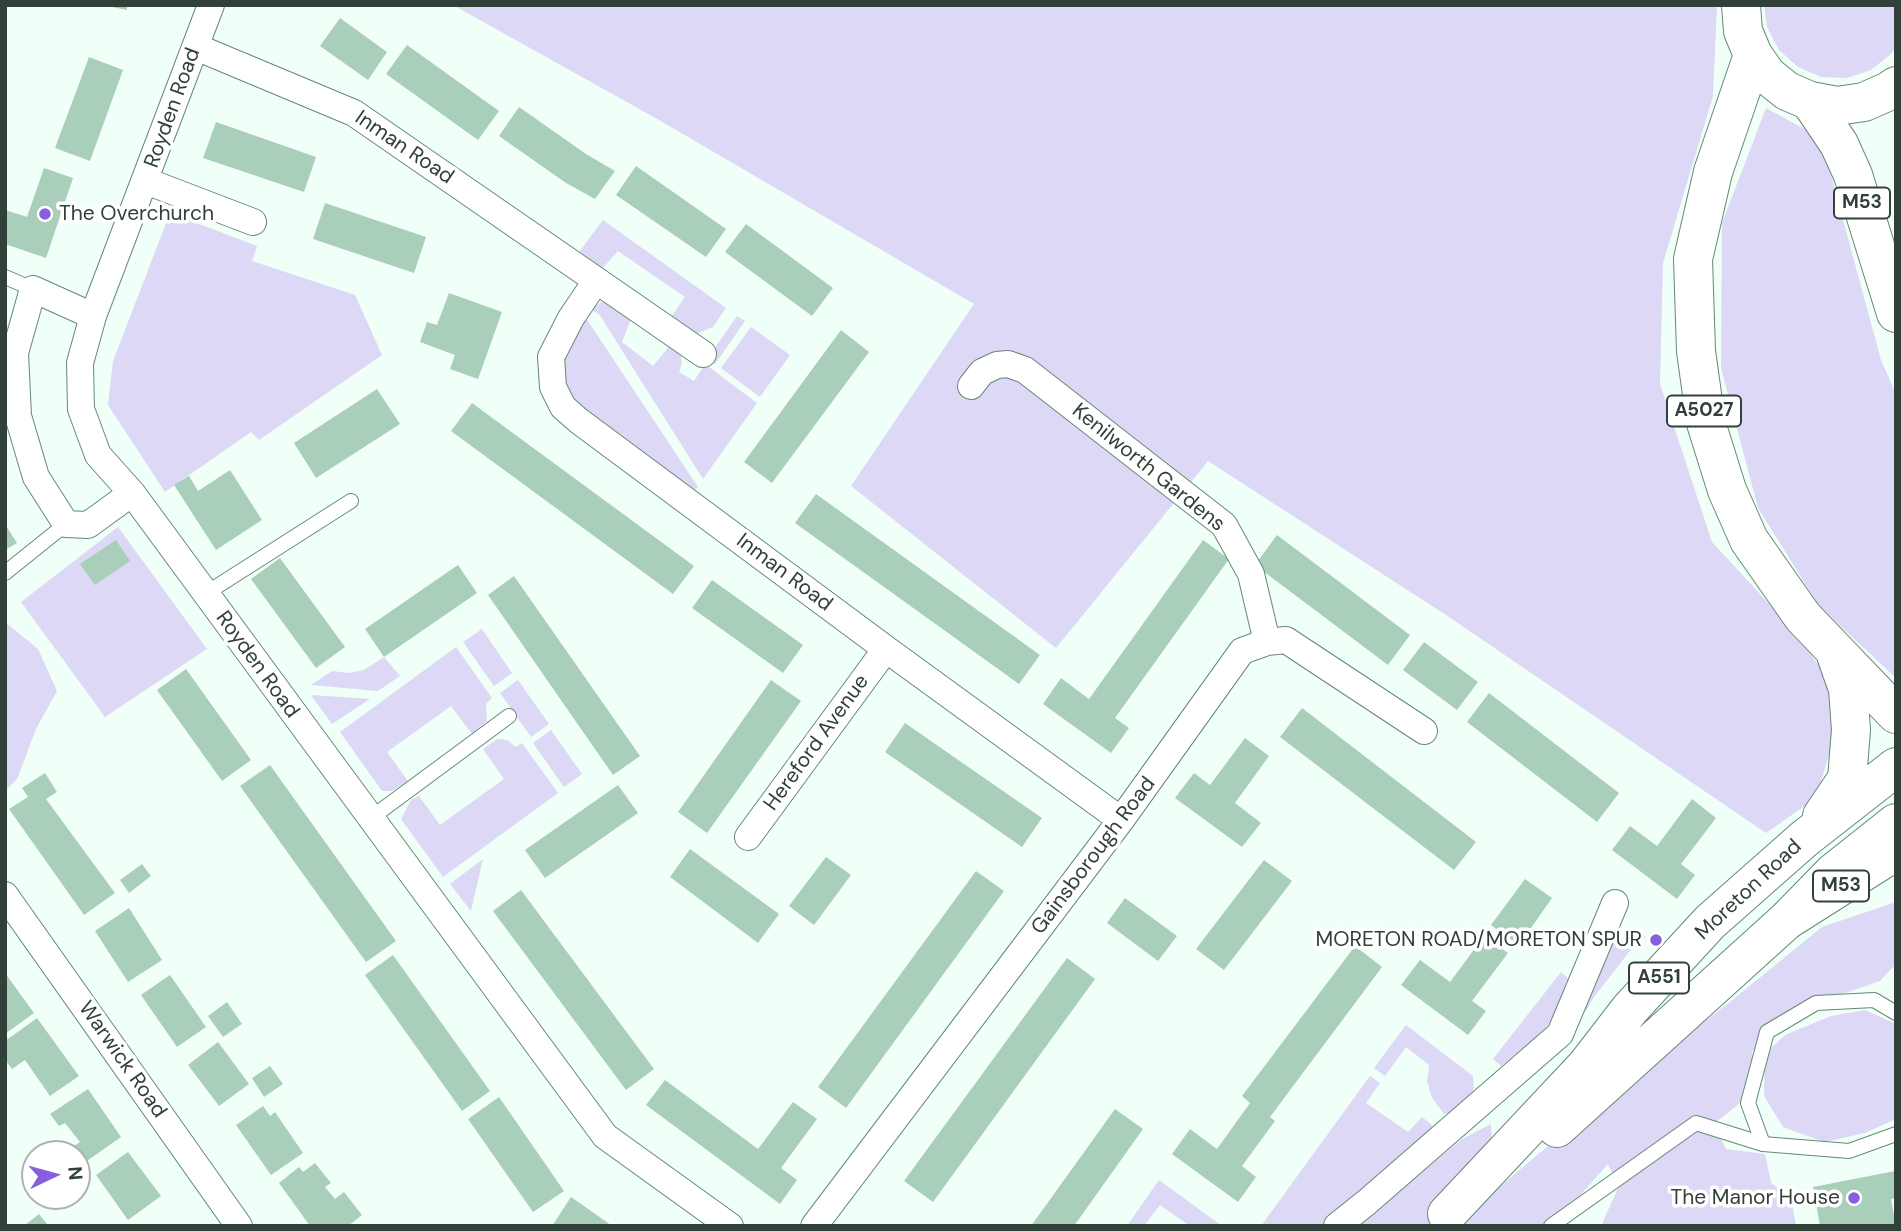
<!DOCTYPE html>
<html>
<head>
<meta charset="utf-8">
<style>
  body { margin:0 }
  #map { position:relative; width:1901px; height:1231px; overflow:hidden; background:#f0fff7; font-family:"DM Sans",sans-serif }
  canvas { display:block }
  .frame { position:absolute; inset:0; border:7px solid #314038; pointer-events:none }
  .north { position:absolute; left:21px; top:1140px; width:70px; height:70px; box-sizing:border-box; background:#fff; border:2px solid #adb3af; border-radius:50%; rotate:85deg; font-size:19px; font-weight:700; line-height:28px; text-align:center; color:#314038 }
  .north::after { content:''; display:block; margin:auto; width:24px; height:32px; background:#8560da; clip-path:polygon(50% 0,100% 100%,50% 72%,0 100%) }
</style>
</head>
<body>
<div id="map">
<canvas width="1901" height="1231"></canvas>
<div class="frame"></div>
<div class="north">N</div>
</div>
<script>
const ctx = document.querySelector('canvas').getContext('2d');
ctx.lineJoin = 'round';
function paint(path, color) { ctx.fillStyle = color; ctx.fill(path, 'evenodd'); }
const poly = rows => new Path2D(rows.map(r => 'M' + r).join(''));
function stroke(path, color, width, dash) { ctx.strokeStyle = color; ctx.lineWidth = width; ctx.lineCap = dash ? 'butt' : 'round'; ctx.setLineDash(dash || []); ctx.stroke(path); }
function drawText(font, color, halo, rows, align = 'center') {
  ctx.font = font + ' "DM Sans",sans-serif'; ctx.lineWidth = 7; ctx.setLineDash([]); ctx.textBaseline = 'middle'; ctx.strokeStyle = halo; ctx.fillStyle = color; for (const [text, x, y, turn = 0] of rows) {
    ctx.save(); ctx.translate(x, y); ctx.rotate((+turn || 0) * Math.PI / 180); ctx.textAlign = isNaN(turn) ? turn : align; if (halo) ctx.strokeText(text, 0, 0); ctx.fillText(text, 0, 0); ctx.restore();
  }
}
paint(poly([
  [453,5,1717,5,1713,96,1663,263,1660,384,1712,542,1796,633,1831,683,1834,738,1816,798,1766,833,1449,617,1208,461,1056,648,851,486,974,304,659,120],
  [1764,5,1896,5,1896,47,1891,54,1871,70,1847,78,1821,77,1798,67,1779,50,1767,27],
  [1766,108,1810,132,1829,168,1881,360,1896,394,1896,678,1819,606,1758,508,1721,368,1722,223],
  [170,213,257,246,252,261,355,295,382,355,259,440,251,432,165,492,108,405,113,361],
  [603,220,726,308,713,327,696,334,669,320,685,297,618,251,601,270,576,256],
  [601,302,612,302,632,317,622,342,653,366,671,344,680,351,682,363,679,372,694,381,705,364,757,403,703,479,599,314,591,310],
  [737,316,745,321,715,364,707,359],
  [586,318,698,487,693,492,567,395,562,354],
  [751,327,790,355,760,397,721,368],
  [118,527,207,649,105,717,21,602],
  [5,622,38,649,57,691,36,729,17,779,5,791],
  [482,629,512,673,494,686,463,642],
  [456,647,492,698,486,704,487,721,472,734,451,706,387,752,408,781,392,791,382,791,340,732],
  [384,657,400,676,378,691,311,685,332,671,349,673,364,670],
  [518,680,549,724,531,737,500,693],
  [311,695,370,699,332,724],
  [551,730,582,774,564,787,533,743],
  [497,739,507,740,516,747,522,743,558,793,443,877,401,819,411,800,419,796,440,825,504,779,483,749],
  [483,859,471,911,450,884],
  [1896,902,1896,964,1880,981,1781,1015,1752,1052,1756,1090,1714,1124,1726,1149,1765,1154,1771,1183,1791,1197,1796,1226,1601,1226,1618,1188,1608,1164,1559,1219,1557,1226,1453,1226,1606,1097,1731,1001,1822,927],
  [1636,932,1646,937,1629,952,1594,997,1586,1011,1581,1014,1612,942],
  [1561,972,1570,980,1556,1014,1543,1031,1501,1066,1493,1059],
  [1865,1010,1896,1024,1896,1119,1865,1133,1824,1142,1783,1127,1764,1096,1765,1054,1785,1035,1831,1016],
  [1406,1025,1473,1076,1474,1089,1459,1110,1444,1114,1432,1098,1427,1081,1429,1065,1406,1047,1385,1076,1374,1068],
  [1370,1076,1380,1083,1366,1103,1408,1132,1422,1117,1432,1125,1434,1132,1325,1226,1261,1226],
  [1491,1124,1492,1145,1444,1226,1357,1226,1462,1139],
  [1159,1180,1222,1226,1190,1226,1160,1205,1144,1226,1127,1226]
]), '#ddd8f5');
paint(poly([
  [102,5,127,5,127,10],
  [340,18,387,52,368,80,320,46],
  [407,45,499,111,478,140,386,74],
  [89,57,123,70,90,161,55,148],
  [519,107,586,154,615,171,595,199,566,183,499,136],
  [216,122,316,157,304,192,203,158],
  [636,166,726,229,706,257,616,195],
  [44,168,73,178,46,258,5,244,5,210,27,217],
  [325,203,426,237,414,273,313,239],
  [746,224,833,288,812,316,725,252],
  [449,293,502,312,478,379,450,369,455,355,420,342,427,322,437,325],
  [841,330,869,352,772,483,744,462],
  [377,389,400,424,316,478,294,443],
  [472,403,694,566,673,594,451,431],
  [230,470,262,520,216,550,174,485,189,476,198,491],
  [816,494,1040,655,1019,684,795,523],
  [5,524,17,543,5,550],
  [1277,535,1410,635,1388,665,1255,565],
  [116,540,130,561,95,585,80,564],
  [1203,540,1229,559,1115,718,1129,728,1111,753,1043,704,1061,678,1089,699],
  [280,558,345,647,316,668,251,579],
  [458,565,477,593,384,657,365,629],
  [514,576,640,756,613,775,488,595],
  [712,580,803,645,783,673,692,608],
  [1424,642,1478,682,1457,710,1403,670],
  [186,669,251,760,222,781,157,690],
  [771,680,801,701,707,833,678,812],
  [1489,693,1619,793,1597,822,1467,722],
  [1302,708,1476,842,1454,870,1280,737],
  [905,723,1042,818,1022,847,885,752],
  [1245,738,1269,756,1235,803,1261,823,1242,847,1175,798,1194,773,1210,785],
  [270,765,396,941,366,962,240,786],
  [45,773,57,792,46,799,115,893,84,915,9,809,28,797,22,788],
  [618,785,638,813,545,878,525,850],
  [1692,799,1716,818,1681,864,1695,875,1677,899,1612,850,1630,826,1657,846],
  [690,849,779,914,758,943,670,877],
  [826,857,851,875,814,925,789,906],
  [1264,860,1292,881,1224,970,1196,949],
  [142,864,151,876,129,893,120,880],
  [976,871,1004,891,846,1108,818,1087],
  [1525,879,1552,898,1519,945,1491,925],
  [521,890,654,1069,626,1090,493,911],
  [1125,898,1177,936,1158,961,1107,923],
  [129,908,162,960,128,982,95,931],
  [1484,936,1508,953,1472,1001,1486,1011,1468,1035,1401,985,1420,960,1450,982],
  [1355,946,1382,967,1270,1117,1275,1121,1242,1166,1256,1177,1238,1202,1172,1154,1190,1129,1217,1149,1250,1103,1242,1096],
  [393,955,490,1091,462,1111,365,975],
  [1067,958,1095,979,933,1202,904,1181],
  [5,973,34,1013,5,1034],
  [170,975,206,1027,177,1047,141,995],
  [227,1002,242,1024,223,1037,208,1016],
  [37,1018,79,1076,50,1096,25,1060,12,1069,5,1060,5,1041],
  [218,1042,249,1084,219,1106,188,1065],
  [270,1066,283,1084,264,1097,252,1078],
  [665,1080,758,1149,793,1102,817,1119,781,1168,797,1180,780,1204,646,1105],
  [88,1089,121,1137,84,1163,73,1147,80,1142,65,1123,59,1126,50,1114],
  [499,1097,564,1191,533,1212,468,1119],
  [263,1106,270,1116,275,1112,303,1153,271,1175,236,1125],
  [1115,1109,1143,1129,1074,1226,1031,1226],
  [128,1152,161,1196,128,1220,96,1175],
  [315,1163,331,1183,325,1187,335,1199,344,1192,362,1215,348,1226,310,1226,279,1183,299,1167,303,1172],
  [1895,1171,1896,1198,1891,1199,1896,1226,1820,1226,1813,1187],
  [571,1197,594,1213,612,1226,552,1226],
  [39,1214,47,1224,24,1226]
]), '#a9cfbb');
const lane = poly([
  [5,277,33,289],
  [5,573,66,524],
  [205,594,351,501],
  [371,818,509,716],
  [1763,1144,1748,1103,1767,1032,1816,1003,1874,1000,1896,1013],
  [1551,1226,1696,1123,1763,1144,1849,1151,1896,1134]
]);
const street = poly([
  [211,5,93,316,80,363,81,409,98,455,132,493,605,1136,730,1226],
  [196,47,354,113,703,354],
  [146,181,253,222],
  [596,281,571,318,551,357,553,387,563,407,579,421,886,649,1121,820],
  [93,316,33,289,15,353,18,416,36,477,66,524,88,525,132,493],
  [971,386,982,372,997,365,1008,364,1025,370,1224,525,1251,574,1267,642],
  [748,837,886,649],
  [5,895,239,1226],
  [814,1226,1121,820,1242,651,1267,642,1286,640,1424,731],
  [1337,1226,1367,1202,1560,1034,1615,903]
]);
const primary = poly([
  [1741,5,1743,31,1753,55,1767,75,1787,91,1810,101,1837,106,1864,102,1889,91,1896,86],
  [1753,55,1713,172,1693,259,1696,351,1706,423,1727,490,1749,540,1803,617,1896,714],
  [1822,816,1847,779,1851,730,1848,689,1836,655],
  [1557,1128,1787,920,1833,873,1896,823],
  [1447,1214,1586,1066,1630,1009,1710,922,1804,839,1896,767]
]);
const highway = poly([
  [1810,101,1839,144,1853,175,1896,313],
  [1787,920,1885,858,1896,855]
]);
stroke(lane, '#658977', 16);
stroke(street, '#658977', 28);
stroke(primary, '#658977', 40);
stroke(highway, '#658977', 40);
stroke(lane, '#fff', 14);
stroke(street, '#fff', 26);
stroke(primary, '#fff', 38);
stroke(highway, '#fff', 38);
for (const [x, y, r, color] of [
  [45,214,7,"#8560da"],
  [1656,940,7,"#8560da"],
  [1854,1198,7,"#8560da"]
]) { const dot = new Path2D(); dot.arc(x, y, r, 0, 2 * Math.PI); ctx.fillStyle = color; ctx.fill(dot); stroke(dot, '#fff', 2.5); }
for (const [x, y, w] of [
  [1862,203,56],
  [1704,411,74],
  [1841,886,56],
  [1659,978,60]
]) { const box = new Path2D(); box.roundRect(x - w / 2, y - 15.5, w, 31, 5); ctx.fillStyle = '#fff'; ctx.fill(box); stroke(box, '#314038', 2); }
drawText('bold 19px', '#314038', null, [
  ["M53",1862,203],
  ["A5027",1704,411],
  ["M53",1841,886],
  ["A551",1659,978]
]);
drawText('21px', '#314038', '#fff', [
  ["Royden Road",173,108,-70],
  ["Inman Road",404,148,34],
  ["Kenilworth Gardens",1148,468,39],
  ["Inman Road",784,573,37],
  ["Royden Road",257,665,54],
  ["Hereford Avenue",817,743,-54],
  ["Gainsborough Road",1094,856,-53],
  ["Moreton Road",1749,890,-43],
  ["Warwick Road",122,1060,55]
]);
drawText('21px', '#314038', '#fff', [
  ["The Overchurch",59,214,"left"],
  ["MORETON ROAD/MORETON SPUR",1642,940],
  ["The Manor House",1840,1198]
], 'right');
</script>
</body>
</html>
